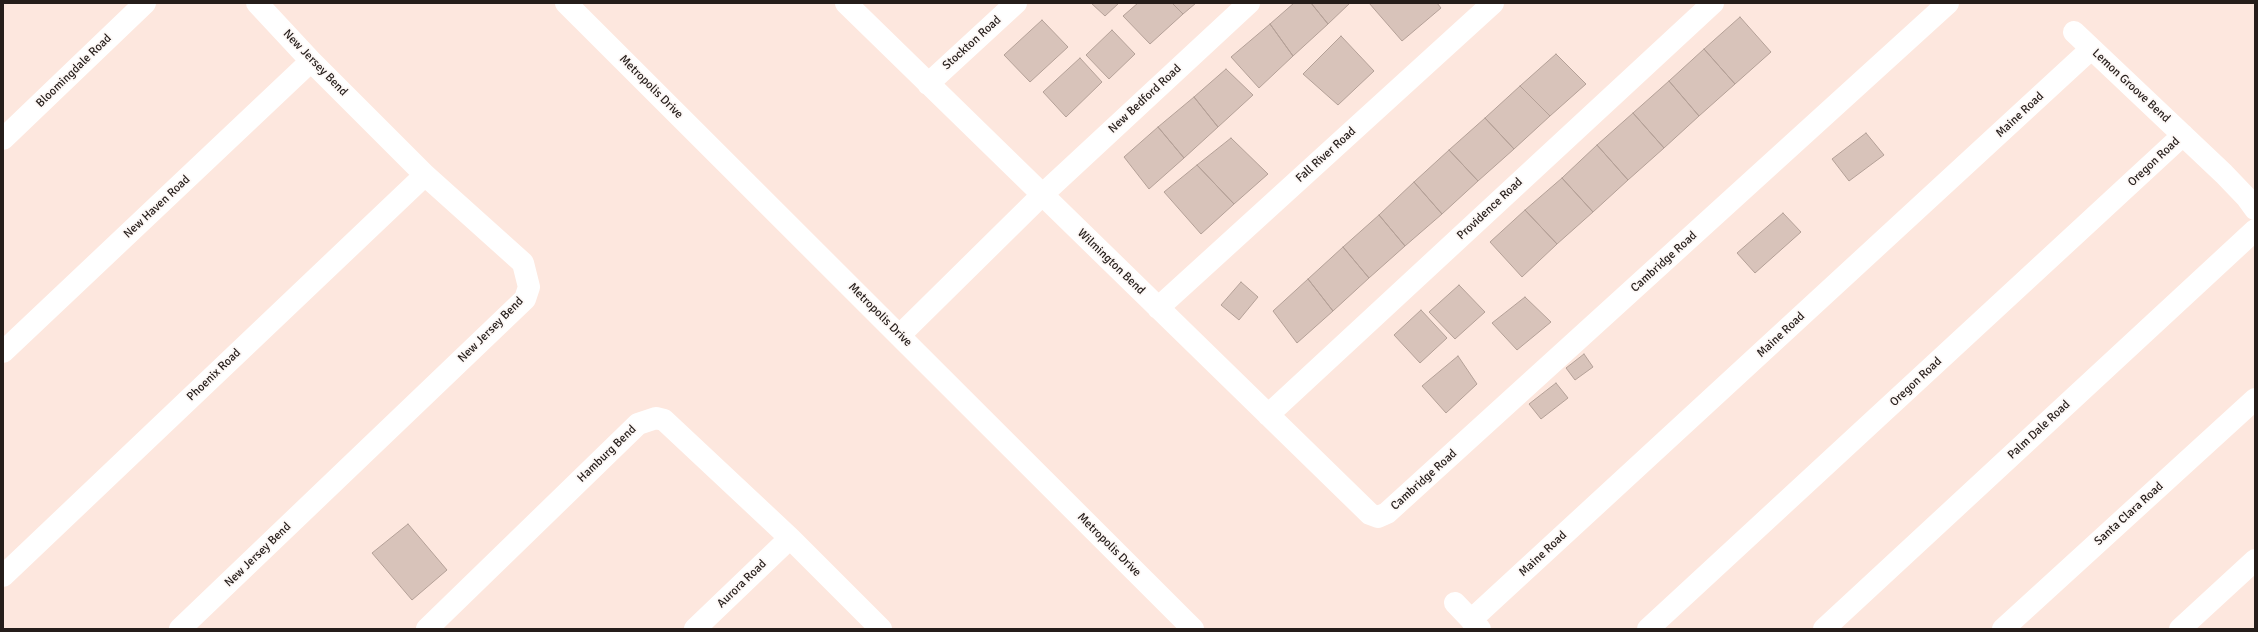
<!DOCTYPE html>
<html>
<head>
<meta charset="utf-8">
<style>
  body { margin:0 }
  #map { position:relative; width:2258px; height:632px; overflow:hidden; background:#fde7de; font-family:Signika,sans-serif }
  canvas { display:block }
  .frame { position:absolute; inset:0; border:4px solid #251d1a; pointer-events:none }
</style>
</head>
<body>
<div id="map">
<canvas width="2258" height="632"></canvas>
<div class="frame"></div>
</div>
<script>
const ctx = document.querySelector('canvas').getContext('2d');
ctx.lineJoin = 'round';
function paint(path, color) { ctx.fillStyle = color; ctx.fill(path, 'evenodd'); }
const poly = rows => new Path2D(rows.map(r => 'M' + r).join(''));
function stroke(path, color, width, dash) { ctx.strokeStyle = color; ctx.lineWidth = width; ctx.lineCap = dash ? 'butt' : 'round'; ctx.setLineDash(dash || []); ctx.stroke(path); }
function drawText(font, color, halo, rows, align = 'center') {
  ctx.font = font + ' Signika,sans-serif'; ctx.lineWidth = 3.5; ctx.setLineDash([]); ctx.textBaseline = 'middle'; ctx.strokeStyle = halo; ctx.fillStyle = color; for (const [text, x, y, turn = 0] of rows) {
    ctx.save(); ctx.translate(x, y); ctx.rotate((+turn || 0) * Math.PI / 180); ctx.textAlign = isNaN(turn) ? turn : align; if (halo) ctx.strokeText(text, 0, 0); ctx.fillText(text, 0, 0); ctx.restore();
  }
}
const building = poly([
  [1091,3,1119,3,1105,16,1091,3],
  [1138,3,1172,3,1183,14,1150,44,1123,16,1138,3],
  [1172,3,1196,3,1183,14,1172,3],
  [1294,3,1311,3,1328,24,1293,56,1270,24,1294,3],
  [1311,3,1350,3,1328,24,1311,3],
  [1369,3,1437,3,1441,8,1402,41,1369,3],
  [1740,17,1771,52,1735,84,1704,49,1740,17],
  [1042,20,1068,47,1030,82,1004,55,1042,20],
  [1270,24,1293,56,1259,88,1231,57,1270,24],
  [1112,30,1135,54,1109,79,1086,55,1112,30],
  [1341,36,1374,71,1338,105,1303,74,1341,36],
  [1704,49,1735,84,1699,116,1669,81,1704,49],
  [1556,54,1586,84,1550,116,1520,86,1556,54],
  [1080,58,1102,82,1066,117,1043,92,1080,58],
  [1226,69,1253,95,1218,127,1194,97,1226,69],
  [1669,81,1699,116,1664,148,1633,113,1669,81],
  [1520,86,1550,116,1514,149,1485,118,1520,86],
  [1194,97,1218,127,1184,158,1158,127,1194,97],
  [1633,113,1664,148,1628,180,1597,145,1633,113],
  [1485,118,1514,149,1478,181,1449,150,1485,118],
  [1158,127,1184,158,1149,189,1124,157,1158,127],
  [1866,133,1884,155,1849,181,1832,159,1866,133],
  [1231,138,1268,174,1234,204,1197,165,1231,138],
  [1597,145,1628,180,1593,212,1562,178,1597,145],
  [1449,150,1478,181,1442,214,1414,182,1449,150],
  [1197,165,1234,204,1201,234,1164,192,1197,165],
  [1562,178,1593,212,1557,244,1525,210,1562,178],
  [1414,182,1442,214,1405,246,1379,215,1414,182],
  [1525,210,1557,244,1522,277,1490,242,1525,210],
  [1783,213,1801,232,1755,273,1737,253,1783,213],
  [1379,215,1405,246,1369,278,1343,247,1379,215],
  [1343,247,1369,278,1333,311,1308,279,1343,247],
  [1308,279,1333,311,1297,343,1273,311,1308,279],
  [1241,282,1258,297,1239,320,1221,305,1241,282],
  [1459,285,1485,312,1455,339,1429,312,1459,285],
  [1525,297,1551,322,1517,350,1492,323,1525,297],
  [1421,310,1447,338,1420,363,1394,335,1421,310],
  [1584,354,1593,367,1575,380,1566,368,1584,354],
  [1458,356,1477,384,1446,413,1422,386,1458,356],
  [1556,383,1568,398,1541,419,1529,404,1556,383],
  [408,524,447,570,412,600,372,553,408,524]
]);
paint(building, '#d8c3ba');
stroke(building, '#b4a097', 1);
stroke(poly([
  [566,3,1193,629],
  [846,3,1370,514,1378,517,1387,513,1948,3],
  [2074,32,2224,174,2247,198,2255,209],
  [928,84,1016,3],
  [3,139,145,3],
  [1158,308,1493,3],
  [900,335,1042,195,1249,3],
  [3,352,311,61],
  [1268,415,1713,3],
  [3,576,425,175],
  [1455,603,1480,629],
  [1471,620,2091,49],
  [180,629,525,299,529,287,523,263,425,175,311,61,257,3],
  [427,629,638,424,656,418,664,420,790,538,881,629],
  [695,629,790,538],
  [1648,629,2183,135],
  [1824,629,2255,230],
  [2003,629,2255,399],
  [2180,629,2255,560]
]), '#fff', 22);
drawText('12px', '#251d1a', '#fdf8f6', [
  ["Stockton Road",972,43,-42],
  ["New Jersey Bend",315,63,46],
  ["Bloomingdale Road",74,71,-44],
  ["Lemon Groove Bend",2131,86,43],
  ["Metropolis Drive",651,87,45],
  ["New Bedford Road",1145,99,-43],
  ["Maine Road",2020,115,-43],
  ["Fall River Road",1326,155,-42],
  ["Oregon Road",2154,162,-43],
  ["New Haven Road",157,207,-43],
  ["Providence Road",1490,209,-43],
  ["Wilmington Bend",1111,262,44],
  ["Cambridge Road",1664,262,-42],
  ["Metropolis Drive",880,315,45],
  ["New Jersey Bend",491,330,-45],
  ["Maine Road",1781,335,-43],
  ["Phoenix Road",214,375,-44],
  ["Oregon Road",1916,382,-43],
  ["Palm Dale Road",2039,430,-43],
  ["Hamburg Bend",607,454,-44],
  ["Cambridge Road",1424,480,-42],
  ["Santa Clara Road",2129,514,-42],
  ["Metropolis Drive",1109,545,45],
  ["Maine Road",1543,554,-43],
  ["New Jersey Bend",258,555,-44],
  ["Aurora Road",742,584,-44]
]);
</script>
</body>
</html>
